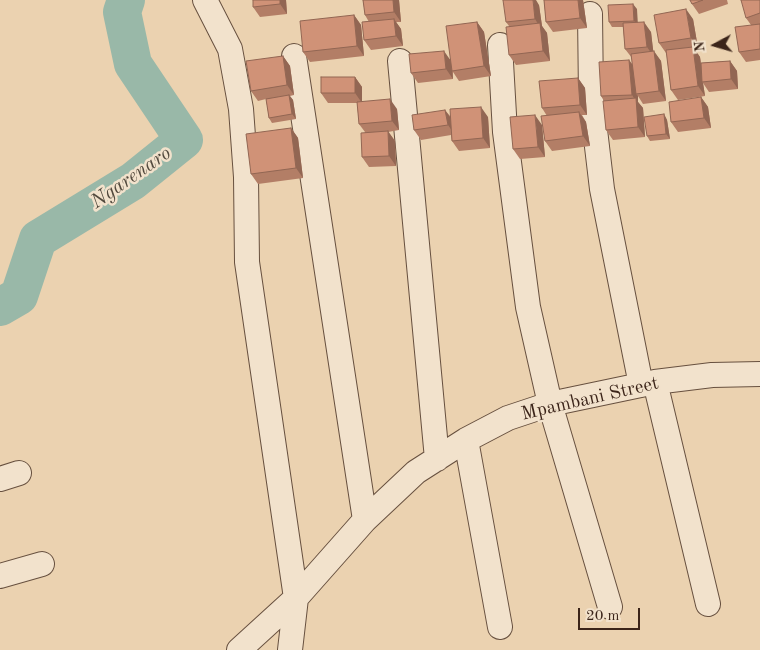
<!DOCTYPE html>
<html>
<head>
<meta charset="utf-8">
<style>
  body { margin:0 }
  #map { position:relative; width:760px; height:650px; overflow:hidden; background:#ebd2b0; font-family:"Old Standard TT",serif }
  canvas { display:block }
  .north { position:absolute; left:690px; top:20px; width:50px; height:50px; -webkit-text-stroke:4px #f2e2cc; paint-order:stroke; rotate:264deg; font-size:14px; font-weight:700; line-height:20px; text-align:center; color:#3b2419 }
  .north::after { content:''; display:block; margin:auto; width:18px; height:22px; background:#3b2419; clip-path:polygon(50% 0,100% 100%,50% 72%,0 100%) }
  .scale { position:absolute; left:578px; top:608px; width:62px; height:22px; box-sizing:border-box; border:2px solid #3b2419; border-top:0; padding-left:6px; font-size:15px; line-height:18px; white-space:nowrap; color:#3b2419; -webkit-text-stroke:4px #f2e2cc; paint-order:stroke }
</style>
</head>
<body>
<div id="map">
<canvas width="760" height="650"></canvas>
<div class="north">N</div>
<div class="scale">20 m</div>
</div>
<script>
const ctx = document.querySelector('canvas').getContext('2d');
ctx.lineJoin = 'round';
const poly = rows => new Path2D(rows.map(r => 'M' + r).join(''));
function stroke(path, color, width, dash) { ctx.strokeStyle = color; ctx.lineWidth = width; ctx.lineCap = dash ? 'butt' : 'round'; ctx.setLineDash(dash || []); ctx.stroke(path); }
function paint(path, color) { ctx.fillStyle = color; ctx.fill(path, 'evenodd'); }
function drawText(font, color, halo, rows, align = 'center') {
  ctx.font = font + ' "Old Standard TT",serif'; ctx.lineWidth = 5; ctx.setLineDash([]); ctx.textBaseline = 'middle'; ctx.strokeStyle = halo; ctx.fillStyle = color; for (const [text, x, y, turn = 0] of rows) {
    ctx.save(); ctx.translate(x, y); ctx.rotate((+turn || 0) * Math.PI / 180); ctx.textAlign = isNaN(turn) ? turn : align; if (halo) ctx.strokeText(text, 0, 0); ctx.fillText(text, 0, 0); ctx.restore();
  }
}
stroke(poly([
  [0,307,19,296,38,239,133,181,184,140,133,64,122,12,126,0]
]), '#99b8a8', 38);
const street = poly([
  [205,0,230,49,241,109,246,177,247,262,296,598,290,650],
  [590,14,591,96,602,189,641,385],
  [500,45,505,132,528,307,550,404,610,607],
  [294,56,365,520],
  [400,61,437,459],
  [655,382,708,604],
  [466,440,500,627],
  [0,479,19,473],
  [0,576,42,564],
  [239,650,296,598,365,520,416,472,466,440,508,418,550,404,655,382,712,375,760,374]
]);
stroke(street, '#67503f', 26);
stroke(street, '#f2e2cc', 24);
paint(poly([
  [286,0,287,14,260,17,253,7],
  [363,0,399,0,401,22,396,22,401,29,403,46,371,50,364,40,369,22,365,15],
  [544,0,583,0,587,28,553,32,546,22],
  [690,0,727,0,728,4,699,14,692,4],
  [760,0,760,60,746,62,739,52,751,25,746,18],
  [539,5,542,26,547,33,550,61,516,65,509,55,509,26,506,22],
  [637,9,637,22,651,32,653,51,661,61,666,101,643,104,638,96,638,102,643,108,645,137,613,140,606,130,604,101,601,96,629,60,633,65,632,58,625,49,623,27,612,27,609,22],
  [354,15,361,25,364,56,310,62,303,52],
  [693,19,698,48,694,48,700,57,701,63,730,61,737,71,738,89,709,92,703,83,705,96,678,100,671,90,667,53,666,53,659,43],
  [477,22,484,32,491,76,459,81,453,72,453,79,418,83,411,73,450,59],
  [283,56,290,66,294,95,290,96,293,100,296,119,272,123,269,118,266,99,258,101,251,91],
  [355,77,362,87,362,102,397,109,399,130,388,132,395,141,396,166,369,167,362,157,365,132,359,124,357,103,328,103,321,93],
  [578,78,585,88,587,115,582,115,586,122,590,146,552,151,545,141,547,116,542,108],
  [701,97,708,107,711,128,678,132,671,122],
  [445,110,450,116,488,117,490,148,459,151,452,141,451,135,421,140,414,130],
  [664,114,667,120,670,139,650,141,647,136],
  [542,125,545,157,520,159,513,149],
  [291,128,298,138,303,178,258,184,251,174]
]), '#b37e66');
paint(poly([
  [280,0,286,0,287,14,280,4],
  [393,0,399,0,401,22,394,12],
  [533,0,536,0,539,5,542,26,547,33,550,61,543,51,540,27,535,19],
  [578,0,583,0,587,28,580,18],
  [633,4,637,9,638,26,634,21],
  [686,9,693,19,698,48,691,38],
  [354,15,361,25,364,56,357,46],
  [394,19,401,29,403,46,396,36],
  [477,22,484,32,491,76,484,66],
  [644,22,651,32,654,57,647,47],
  [693,47,700,57,703,82,702,82,703,83,705,96,698,86],
  [444,51,451,61,453,79,446,69],
  [654,51,661,61,666,101,659,91],
  [283,56,290,66,294,95,287,85],
  [629,60,636,70,636,94,638,96,638,102,643,108,645,137,638,127,636,101,632,95],
  [730,61,737,71,738,89,731,79],
  [355,77,362,87,362,103,355,93],
  [578,78,585,88,587,115,580,105],
  [289,95,293,100,296,119,292,114],
  [701,97,708,107,711,128,704,118],
  [390,99,397,109,399,130,392,121],
  [481,107,488,117,490,148,483,138],
  [445,110,452,120,455,135,448,125],
  [579,112,586,122,590,146,583,136],
  [664,114,667,120,670,139,666,134],
  [535,115,542,125,545,157,538,147],
  [291,128,298,138,303,178,296,168],
  [388,131,395,141,396,166,389,156]
]), '#926653');
const building = poly([
  [253,0,280,0,280,4,253,7,253,0],
  [363,0,393,0,394,12,365,15,363,0],
  [503,0,533,0,535,19,506,22,503,0],
  [544,0,578,0,580,18,546,22,544,0],
  [690,0,703,0,692,4,690,0],
  [741,0,760,0,760,13,746,18,741,0],
  [633,4,634,21,609,22,608,5,633,4],
  [686,9,691,38,659,43,654,15,686,9],
  [354,15,357,46,303,52,300,21,354,15],
  [394,19,396,36,364,40,362,22,394,19],
  [477,22,484,66,452,71,446,26,477,22],
  [644,22,647,47,625,49,623,23,644,22],
  [540,23,543,51,509,55,506,27,540,23],
  [760,24,760,49,739,52,735,27,760,24],
  [693,47,698,86,671,90,666,50,693,47],
  [444,51,446,69,411,73,409,54,444,51],
  [654,51,659,91,636,94,631,54,654,51],
  [283,56,287,85,251,91,246,61,283,56],
  [629,60,632,95,601,96,599,62,629,60],
  [730,61,731,79,702,82,701,63,730,61],
  [321,77,355,77,355,93,321,93,321,77],
  [578,78,580,105,542,108,539,81,578,78],
  [289,95,292,114,269,118,266,99,289,95],
  [701,97,704,118,671,122,669,102,701,97],
  [636,98,638,127,606,130,603,101,636,98],
  [390,99,392,121,359,124,357,102,390,99],
  [481,107,483,138,452,141,450,109,481,107],
  [445,110,448,125,414,130,412,115,445,110],
  [579,112,583,136,545,141,541,116,579,112],
  [664,114,666,134,647,136,644,117,664,114],
  [535,115,538,147,513,149,510,117,535,115],
  [291,128,296,168,251,174,246,134,291,128],
  [388,131,389,156,362,157,361,133,388,131]
]);
paint(building, '#d09277');
stroke(building, '#926653', 1);
drawText('19px', '#3b2419', '#f2e2cc', [
  ["Mpambani Street",590,399,-13]
]);
drawText('italic 20px', '#52493d', '#f2e2cc', [
  ["Ngarenaro",131,178,-35]
]);
</script>
</body>
</html>
